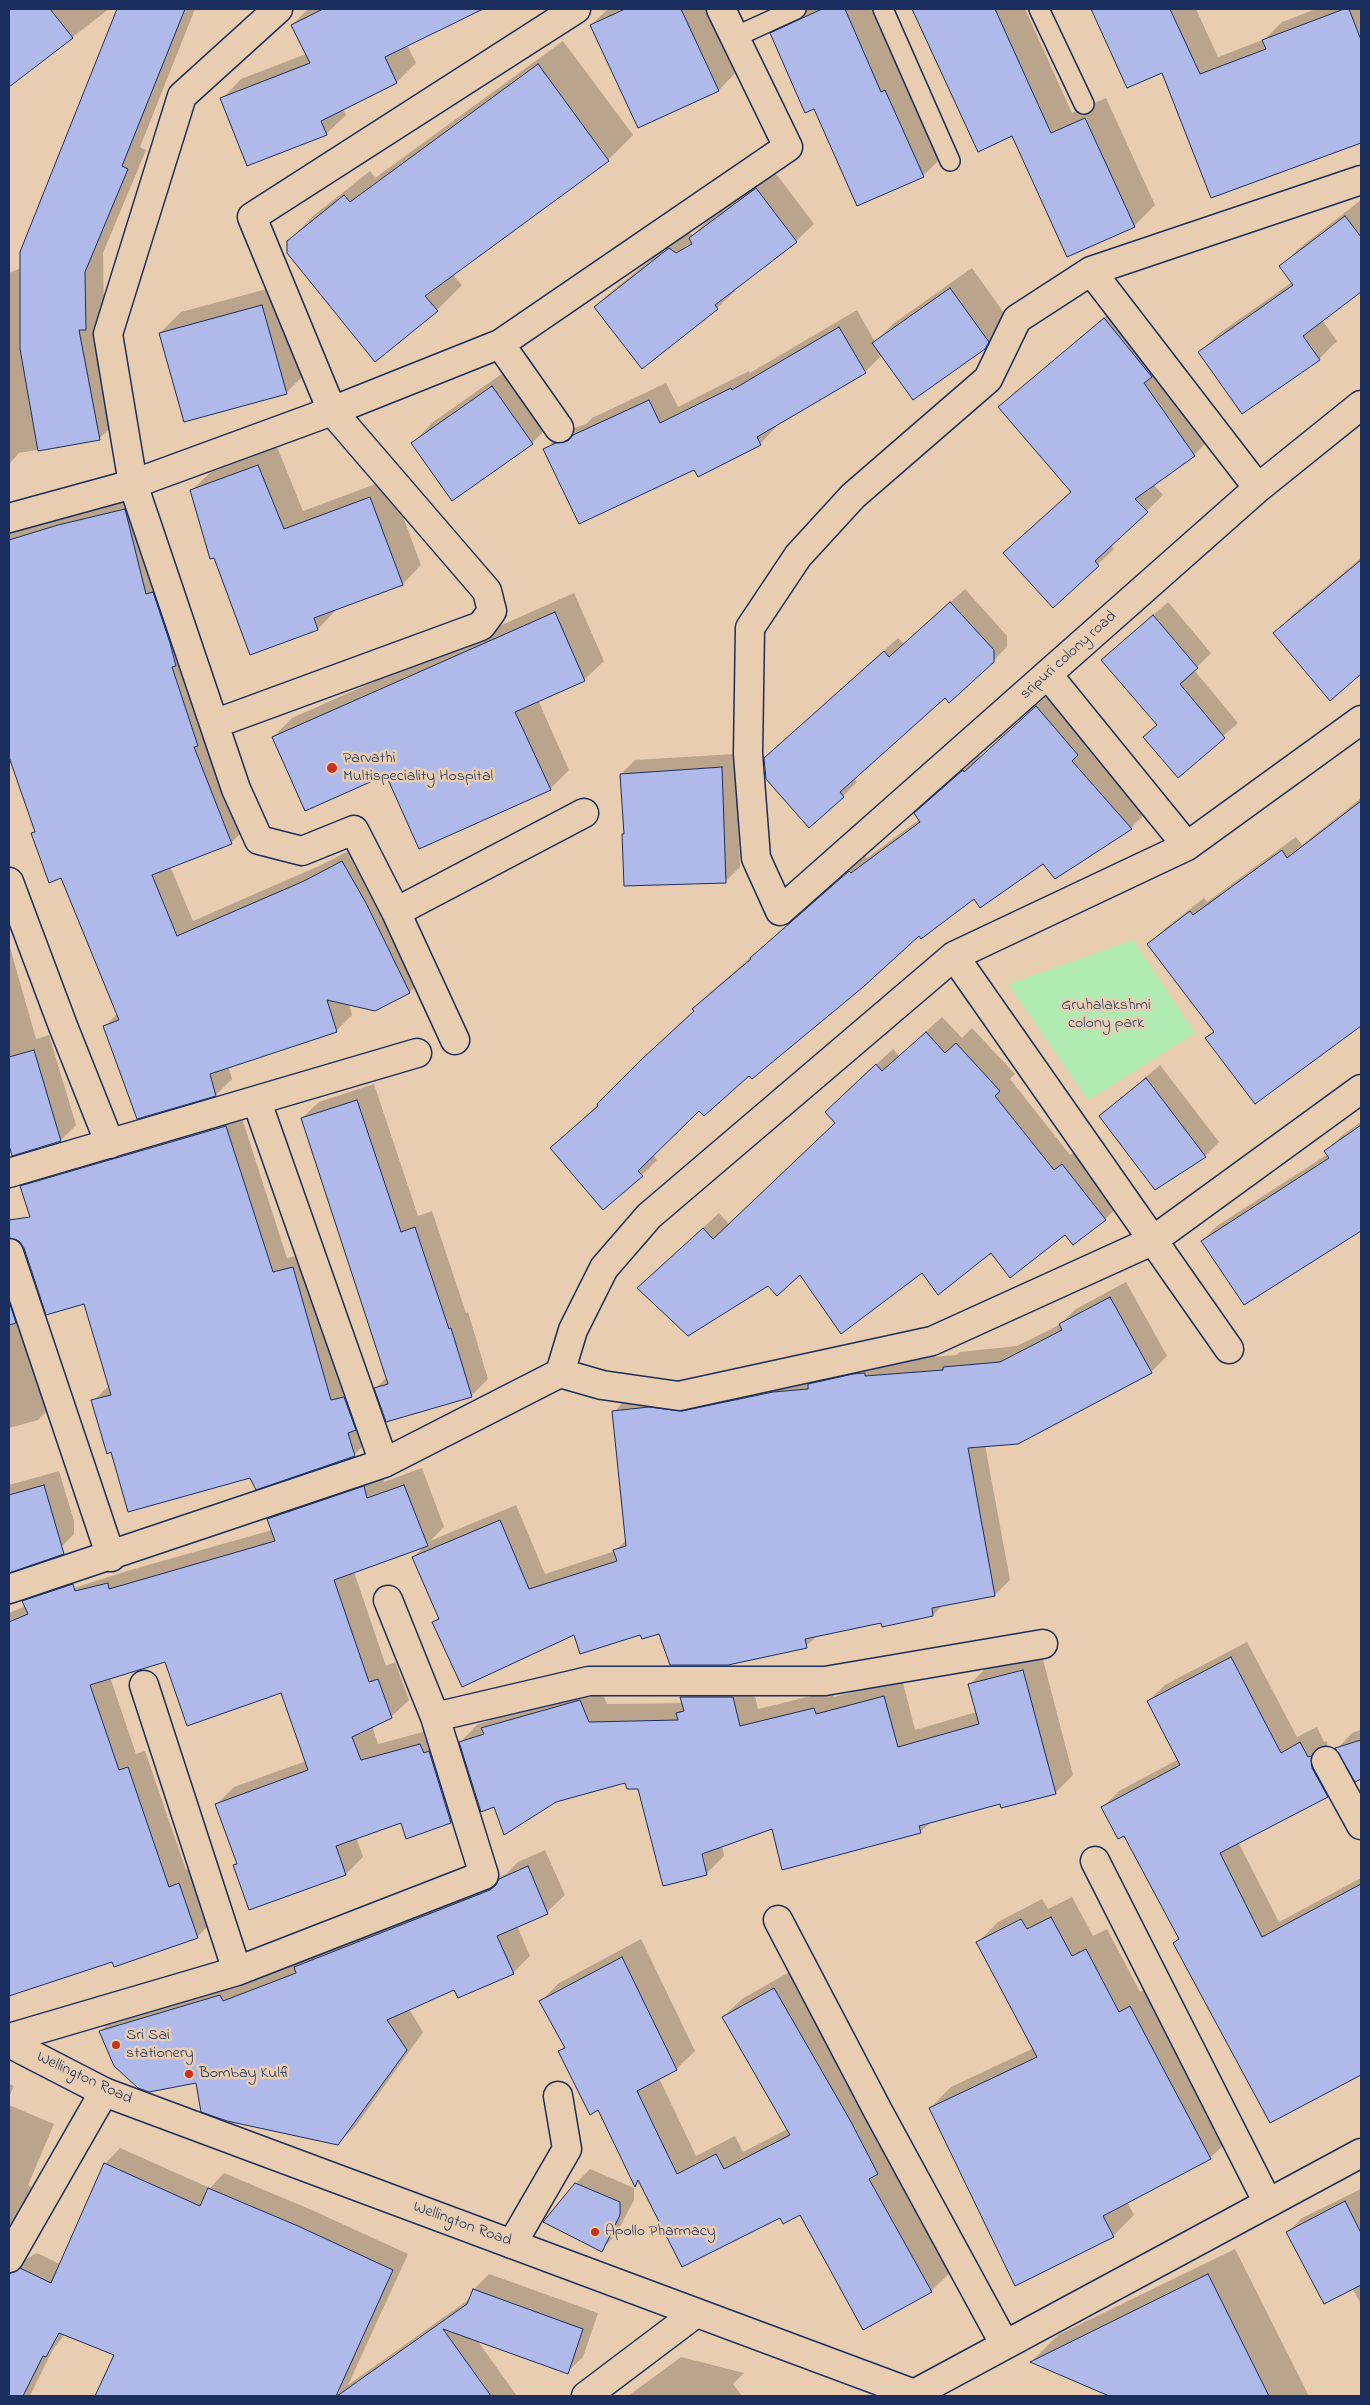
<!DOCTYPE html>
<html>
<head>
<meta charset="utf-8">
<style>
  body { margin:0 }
  #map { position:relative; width:1370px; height:2405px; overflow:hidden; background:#e9cdb0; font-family:"Indie Flower",sans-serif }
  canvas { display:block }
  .frame { position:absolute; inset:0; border:10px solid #1b2f5e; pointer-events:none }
</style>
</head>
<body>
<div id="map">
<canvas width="1370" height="2405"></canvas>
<div class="frame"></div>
</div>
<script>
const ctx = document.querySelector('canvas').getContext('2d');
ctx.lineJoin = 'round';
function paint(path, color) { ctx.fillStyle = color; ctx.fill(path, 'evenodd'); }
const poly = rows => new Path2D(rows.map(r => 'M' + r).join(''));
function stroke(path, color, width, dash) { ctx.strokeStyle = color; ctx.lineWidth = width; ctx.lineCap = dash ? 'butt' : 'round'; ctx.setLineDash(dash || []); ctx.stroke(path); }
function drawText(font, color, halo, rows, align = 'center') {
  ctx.font = font + ' "Indie Flower",sans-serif'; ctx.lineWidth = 5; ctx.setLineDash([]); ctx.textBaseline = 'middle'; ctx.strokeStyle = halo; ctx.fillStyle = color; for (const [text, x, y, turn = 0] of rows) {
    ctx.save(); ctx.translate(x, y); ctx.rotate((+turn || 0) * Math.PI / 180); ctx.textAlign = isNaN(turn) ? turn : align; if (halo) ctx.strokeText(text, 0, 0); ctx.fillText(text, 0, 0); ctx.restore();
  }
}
paint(poly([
  [1133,940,1195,1033,1088,1100,1008,984]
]), '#b0ecb1');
paint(poly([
  [9,9,109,9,14,82,9,75],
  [118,9,195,9,140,147,146,150,103,253,104,310,98,315,118,420,99,439,19,453,9,464,9,273,21,268,21,252],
  [308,9,485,9,482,11,481,9,407,45,416,63,397,82,343,109,346,115,326,134,222,99,241,79,306,54,292,25],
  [608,9,711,9,739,69,719,90,638,126,591,25],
  [804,9,871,9,900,74,904,73,942,157,923,176,815,108,771,34,790,15],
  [914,9,1025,9,1072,113,1106,98,1155,205,1134,226,1013,135,978,150],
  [1092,9,1196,9,1218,57,1265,39,1282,22,1316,9,1361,9,1361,141,1211,197,1163,71,1128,87],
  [563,41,633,135,608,160,452,274,462,285,437,310,288,242,313,216,370,171,375,178],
  [774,171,814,224,796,241,734,289,735,291,717,308,595,307,613,290,687,231,693,235,708,220],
  [1361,200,1361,290,1322,320,1337,341,1319,359,1243,413,1200,352,1217,335,1292,282,1281,267,1298,249],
  [972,268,1009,320,1006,327,984,348,882,355,865,372,776,424,777,426,760,444,694,468,545,450,562,432,586,424,592,418,666,383,678,407,749,371,750,373,857,310,875,342,894,323],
  [282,285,307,372,286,393,160,333,181,312],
  [1121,303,1210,439,1194,455,1153,484,1163,495,1111,545,1114,549,1053,606,1072,491,1000,407],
  [513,366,553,422,532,443,453,499,413,443,433,422],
  [277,447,303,511,389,479,421,565,403,584,336,608,336,610,318,629,192,490,211,472],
  [140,494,247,827,231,843,170,866,193,921,321,865,358,846,425,976,410,992,375,1010,349,1004,352,1015,337,1030,228,1066,232,1079,216,1095,138,1118,104,1027,118,1013,61,877,32,834,36,830,9,754,9,530],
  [1361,558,1361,673,1330,699,1275,633,1292,615],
  [965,589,1007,636,1007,647,993,661,946,697,854,779,857,782,843,796,765,758,898,638,904,644],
  [574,593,604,661,584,680,538,700,569,770,550,789,387,773,273,737,292,718],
  [1168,602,1211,653,1194,670,1238,723,1178,776,1145,737,1158,724,1102,660],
  [1052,691,1093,738,1086,745,1146,813,1131,828,1043,862,974,897,919,934,699,1109,653,1154,657,1160,642,1175,551,1149,696,1011,694,1009,710,993,865,856,867,858,920,819,916,813,932,798,979,756,980,758],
  [735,754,740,867,726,881,624,834,625,832,621,774,635,760],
  [1361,798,1361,1025,1313,1061,1207,1038,1215,1031,1149,944,1163,930,1204,898,1207,902,1296,837,1302,845],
  [9,944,36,1039,49,1035,76,1125,61,1140,13,1154,9,1141],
  [942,1017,962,1038,972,1028,1015,1074,1010,1079,1070,1155,1079,1149,1121,1204,1105,1219,1065,1233,991,1251,922,1271,800,1273,768,1284,655,1272,719,1213,729,1224,836,1123,842,1096,893,1049,899,1056],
  [1160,1065,1219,1142,1205,1156,1155,1189,1100,1116],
  [374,1084,418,1216,432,1211,466,1313,468,1312,488,1379,471,1396,376,1388,387,1377,302,1118,319,1102],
  [240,1112,287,1258,308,1253,369,1440,354,1455,250,1476,112,1451,93,1401,110,1385,85,1302,40,1250,22,1186,37,1171],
  [1361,1122,1361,1229,1245,1304,1202,1241,1217,1226,1328,1154,1326,1151,1341,1136],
  [9,1256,53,1405,38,1420,9,1428],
  [1126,1282,1167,1356,1151,1372,985,1445,1010,1580,995,1595,943,1605,933,1615,882,1621,818,1635,806,1646,660,1632,575,1633,434,1623,439,1617,413,1557,426,1545,354,1572,386,1666,395,1662,409,1700,391,1717,372,1726,378,1744,438,1728,468,1804,451,1822,407,1837,402,1821,356,1837,363,1857,346,1874,234,1865,238,1862,216,1805,234,1787,306,1761,281,1692,165,1660,110,1677,136,1754,145,1751,186,1870,196,1867,214,1920,197,1937,113,1960,9,1995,9,1613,46,1597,127,1571,272,1530,268,1519,286,1502,381,1470,384,1482,422,1468,444,1527,430,1541,516,1505,545,1574,615,1551,627,1539,614,1412,629,1396,880,1361,956,1355,960,1352,1017,1346,1059,1325,1076,1309],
  [59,1471,74,1521,74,1534,59,1549,9,1563,9,1485],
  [1247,1642,1297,1737,1317,1727,1324,1742,1327,1741,1328,1752,1343,1780,1327,1796,1238,1842,1279,1922,1361,1878,1361,2074,1270,2122,1174,1943,1180,1938,1124,1834,1103,1807,1119,1791,1179,1759,1148,1701,1165,1685],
  [1041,1652,1073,1775,1055,1793,1001,1802,931,1822,920,1832,773,1827,722,1845,724,1856,706,1874,639,1787,625,1781,495,1806,460,1742,478,1724,489,1721,500,1710,598,1683,607,1704,683,1703,681,1697,699,1679,751,1679,758,1709,832,1691,834,1697,902,1679,915,1730,977,1712,970,1684,988,1666],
  [701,1847,705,1863,703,1863],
  [1361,1730,1361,1777,1356,1780,1337,1749,1352,1733],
  [545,1850,565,1895,547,1912,517,1926,530,1956,513,1973,455,1989,409,2009,423,2032,355,2127,337,2144,197,2082,101,2031,118,2014,240,1984,300,1962,312,1950,506,1874,518,1862],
  [1072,1897,1093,1936,1107,1929,1140,1992,1151,1986,1231,2138,1210,2158,1127,2202,1134,2215,1113,2236,930,2108,951,2087,1034,2048,977,1943,998,1922,1042,1899,1048,1909],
  [641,1939,695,2051,676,2069,659,2078,696,2156,735,2136,743,2152,788,2129,723,2017,742,1999,793,1970,896,2155,889,2162,950,2273,931,2291,800,2213,780,2216,640,2180,635,2184,599,2109,559,2052,565,2046,541,2001,559,1983],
  [9,2084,14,2086,9,2097],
  [9,2105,54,2124,28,2185,32,2187,9,2241],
  [120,2148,210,2188,224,2173,314,2211,408,2254,348,2385,471,2298,474,2289,489,2274,598,2313,583,2357,567,2372,477,2340,517,2396,96,2396,116,2354,65,2334,53,2349,30,2396,9,2396,9,2332,23,2302,9,2295,9,2243,17,2257,26,2259,37,2253,60,2264,105,2164],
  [590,2169,634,2188,634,2200,615,2236,601,2250,576,2183],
  [1361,2189,1361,2304,1352,2288,1288,2232,1302,2218],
  [1235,2249,1309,2396,1112,2396,1032,2361,1058,2335],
  [681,2357,744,2373,733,2384,742,2396,628,2396]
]), '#0003');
const building = poly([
  [9,9,50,9,73,38,9,87,9,9],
  [117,9,185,9,122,166,128,169,85,272,86,330,79,330,100,440,38,451,20,349,20,252,117,9],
  [323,9,483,9,385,57,397,83,321,121,327,135,247,166,220,98,310,63,291,25,323,9],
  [625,9,681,9,719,91,638,128,590,25,625,9],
  [822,9,845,9,881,92,885,90,924,177,857,206,814,109,805,113,770,33,822,9],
  [912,9,995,9,1051,133,1085,118,1135,227,1067,257,1012,136,978,152,912,9],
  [1091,9,1170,9,1200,74,1266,49,1262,40,1344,9,1349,9,1361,40,1361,143,1211,198,1162,73,1127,88,1091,9],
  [538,64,609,161,425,296,438,311,375,362,287,253,287,241,344,195,350,202,538,64],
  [756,188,797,242,715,305,718,309,642,369,594,307,669,248,676,253,692,244,689,238,756,188],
  [1345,216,1361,237,1361,292,1303,336,1320,360,1242,414,1198,352,1293,285,1279,266,1345,216],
  [950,288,989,342,985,349,913,400,872,343,950,288],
  [262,305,287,394,184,422,159,333,262,305],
  [1104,318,1152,377,1144,383,1195,456,1135,499,1148,512,1095,561,1099,566,1053,608,1003,553,1071,492,998,407,1104,318],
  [839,327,866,373,757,437,761,445,698,477,694,470,579,524,543,449,556,443,568,441,573,435,649,400,660,423,731,388,732,390,839,327],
  [492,386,533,444,452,501,411,443,492,386],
  [258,465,284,529,370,497,403,585,314,618,318,630,250,655,214,558,210,559,190,490,258,465],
  [125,509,146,594,153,592,170,643,176,666,172,667,198,746,194,747,232,844,152,875,177,936,304,881,342,861,366,903,410,993,375,1011,327,1000,337,1032,210,1074,216,1096,137,1119,103,1026,119,1020,61,878,49,883,31,833,35,832,9,757,9,540,58,525,125,509],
  [1361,560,1361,674,1330,701,1273,633,1361,560],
  [950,602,994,650,994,662,949,703,945,698,840,792,844,797,809,828,766,779,764,758,884,651,889,657,950,602],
  [555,612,585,681,515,712,551,790,419,849,386,775,305,811,272,737,555,612],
  [1153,615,1198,668,1180,684,1225,738,1178,778,1143,737,1157,725,1101,660,1153,615],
  [1036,706,1078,755,1072,761,1132,829,1055,879,1043,864,980,908,974,899,921,939,919,936,862,988,752,1079,749,1076,704,1116,699,1111,638,1171,643,1176,603,1210,550,1148,598,1106,597,1104,642,1059,694,1011,692,1009,751,959,750,958,849,871,851,873,920,822,914,813,963,770,964,772,1036,706],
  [722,767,726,883,624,886,622,834,624,834,620,774,722,767],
  [1361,801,1361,1026,1255,1104,1205,1038,1214,1032,1147,944,1190,911,1193,915,1282,850,1287,858,1361,801],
  [926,1032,945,1053,956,1043,1000,1091,995,1096,1054,1170,1062,1164,1106,1220,1073,1245,1065,1235,1010,1278,991,1253,938,1295,922,1273,841,1334,800,1275,777,1296,768,1286,688,1336,637,1288,703,1228,713,1239,835,1123,825,1112,876,1064,882,1071,926,1032],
  [34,1050,61,1141,12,1156,9,1145,9,1057,34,1050],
  [1146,1078,1206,1157,1155,1190,1099,1116,1146,1078],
  [357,1100,401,1232,415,1227,449,1329,451,1328,472,1397,386,1422,374,1388,388,1384,301,1118,357,1100],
  [1361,1125,1361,1231,1244,1305,1201,1241,1329,1158,1324,1151,1361,1125],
  [226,1126,273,1272,293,1267,331,1400,344,1397,356,1430,348,1433,355,1456,256,1490,250,1478,128,1512,111,1452,107,1454,91,1400,111,1395,84,1304,46,1315,24,1248,19,1241,9,1238,9,1220,30,1217,20,1186,226,1126],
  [1110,1297,1152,1373,1018,1444,968,1448,995,1596,932,1608,933,1616,882,1627,881,1623,805,1639,807,1648,728,1665,670,1665,659,1634,642,1639,640,1635,580,1654,574,1635,462,1687,432,1622,439,1619,412,1557,500,1520,529,1589,617,1561,613,1550,626,1546,612,1411,649,1407,682,1411,773,1392,808,1389,808,1384,853,1374,865,1373,865,1376,943,1370,943,1367,1000,1362,1062,1330,1059,1324,1110,1297],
  [9,1301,16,1323,9,1325,9,1301],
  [44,1485,64,1554,9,1573,9,1495,44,1485],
  [404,1485,428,1546,334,1580,369,1682,378,1679,392,1718,352,1737,361,1760,420,1744,424,1753,429,1751,451,1823,406,1839,401,1823,336,1846,346,1875,249,1910,233,1865,237,1864,215,1804,308,1770,281,1693,187,1726,165,1662,90,1685,119,1770,128,1767,169,1887,179,1883,198,1938,114,1967,112,1962,9,1996,9,1622,28,1614,22,1601,73,1584,75,1591,108,1583,109,1589,275,1541,267,1519,364,1486,367,1498,404,1485],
  [1231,1657,1281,1753,1300,1742,1308,1757,1312,1756,1312,1768,1328,1797,1220,1853,1262,1937,1361,1884,1361,2075,1270,2123,1173,1943,1179,1939,1124,1836,1118,1839,1101,1807,1180,1765,1147,1701,1231,1657],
  [1023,1670,1056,1794,1001,1808,1000,1804,919,1826,921,1833,782,1870,772,1829,702,1854,707,1875,663,1886,638,1789,627,1789,625,1783,556,1802,504,1835,494,1807,481,1812,459,1742,484,1734,481,1728,580,1700,589,1722,678,1720,676,1713,684,1711,680,1697,733,1697,740,1726,814,1708,816,1714,884,1696,898,1747,979,1724,968,1684,1023,1670],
  [1361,1740,1361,1779,1355,1782,1335,1748,1361,1740],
  [528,1866,548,1914,497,1936,514,1974,458,1998,454,1990,387,2020,407,2050,338,2145,227,2121,201,2112,196,2083,149,2092,138,2088,114,2066,99,2031,220,1995,223,2001,296,1973,294,1967,490,1890,496,1885,499,1879,528,1866],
  [1051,1917,1072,1956,1086,1949,1119,2012,1130,2006,1211,2159,1103,2216,1114,2237,1015,2286,929,2108,1037,2057,976,1942,1021,1919,1027,1929,1051,1917],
  [622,1957,677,2070,637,2091,677,2174,716,2154,724,2169,790,2135,722,2017,774,1988,850,2120,878,2174,869,2179,932,2292,863,2330,800,2215,783,2224,780,2218,682,2267,638,2180,635,2187,598,2110,590,2115,558,2051,565,2048,539,2001,622,1957],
  [104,2163,200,2206,208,2188,298,2226,393,2270,336,2396,95,2396,114,2355,59,2333,46,2357,43,2356,23,2396,9,2396,9,2274,20,2268,51,2283,104,2163],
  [575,2183,620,2202,620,2215,602,2252,543,2222,575,2183],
  [1345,2201,1361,2233,1361,2285,1324,2304,1286,2232,1345,2201],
  [1208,2274,1269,2396,1109,2396,1030,2362,1208,2274],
  [473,2289,583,2329,568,2374,443,2329,491,2396,337,2396,467,2304,473,2289]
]);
paint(building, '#afbaeb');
stroke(building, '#1b2f5e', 1);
const service = poly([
  [883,9,950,161],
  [1039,9,1084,104],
  [735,37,796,9]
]);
const minor = poly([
  [278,9,182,96,108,334,133,484,236,789,259,840,302,851,354,830,396,912,455,1040],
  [1361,180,1091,271,1017,319,988,379,853,496,798,556,750,628,748,754,756,858,780,911,1258,488,1361,405],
  [1091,271,1258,488],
  [500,344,559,428],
  [9,518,133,484,332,411,500,344,788,147,721,9],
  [1048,675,1187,846],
  [1361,720,1187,846,954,956,649,1216,604,1268,573,1330,560,1373,602,1385,679,1396,932,1341,1152,1241,1361,1089],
  [214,724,481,626,492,611,487,591,332,411,252,217,576,9],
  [9,882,63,1026,110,1144],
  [396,912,584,813],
  [954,956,1229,1349],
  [257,1102,384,1463],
  [9,1173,417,1053],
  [9,1253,111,1557],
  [9,1589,384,1463,560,1373],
  [388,1600,435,1717,589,1681,825,1681,1043,1644],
  [144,1685,237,1971],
  [1326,1761,1361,1825],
  [1095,1861,1268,2203],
  [778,1920,878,2111,1005,2345],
  [9,2038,237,1971,484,1875,435,1717],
  [512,2244,567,2149,558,2096],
  [9,2258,104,2092],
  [914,2394,1361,2153],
  [586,2396,696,2313]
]);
const secondary = poly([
  [9,2043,104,2092,920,2396]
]);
stroke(service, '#1b2f5e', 22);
stroke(minor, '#1b2f5e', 31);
stroke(secondary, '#1b2f5e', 31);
stroke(service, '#e9cdb0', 19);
stroke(minor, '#e9cdb0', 28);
stroke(secondary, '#e9cdb0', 28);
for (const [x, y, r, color] of [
  [332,768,6,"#c8321e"],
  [116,2045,5,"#c8321e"],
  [189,2074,5,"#c8321e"],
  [595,2232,5,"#c8321e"]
]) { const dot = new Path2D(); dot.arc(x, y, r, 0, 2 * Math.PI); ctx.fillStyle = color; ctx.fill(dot); stroke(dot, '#e9cdb0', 2); }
drawText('16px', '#1b2f5e', '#e9cdb0', [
  ["sripuri colony road",1069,656,-42],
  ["Wellington Road",84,2079,25],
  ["Wellington Road",462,2225,20]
]);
drawText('16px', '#1b2f5e', '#e9cdb0', [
  ["Parvathi",343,759],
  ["Multispeciality Hospital",343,777],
  ["Sri Sai",126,2036],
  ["stationery",126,2054],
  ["Bombay Kulfi",199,2074],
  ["Apollo Pharmacy",605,2232]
], 'left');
drawText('16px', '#2a4266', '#e9cdb0', [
  ["Gruhalakshmi",1106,1006],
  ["colony park",1106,1024]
]);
</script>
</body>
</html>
